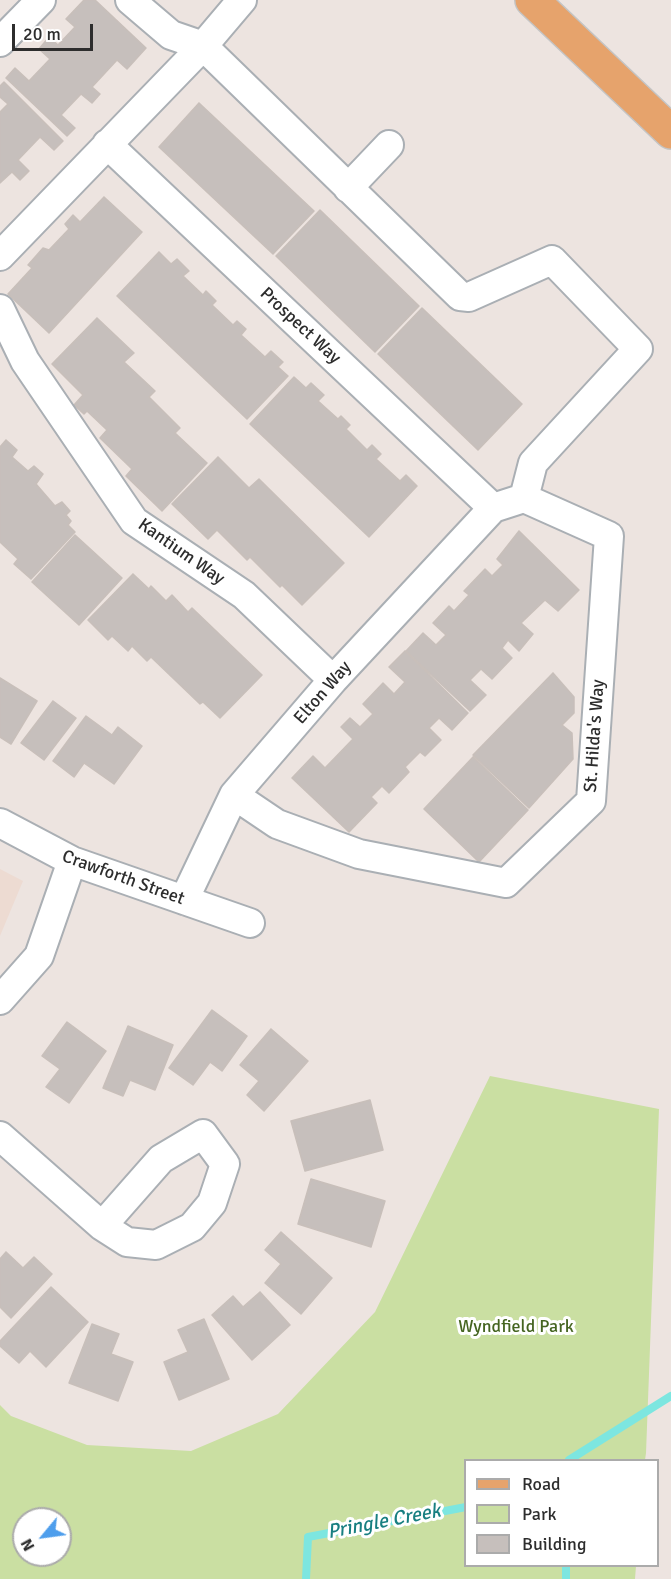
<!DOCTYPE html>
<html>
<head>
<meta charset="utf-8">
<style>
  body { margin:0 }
  #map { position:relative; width:671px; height:1579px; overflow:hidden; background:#ede4e0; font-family:Signika,sans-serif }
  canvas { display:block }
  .legend { position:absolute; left:464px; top:1459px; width:195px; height:108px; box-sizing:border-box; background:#fff; border:2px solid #ababab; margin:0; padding:8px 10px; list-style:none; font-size:18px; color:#2d2d2d }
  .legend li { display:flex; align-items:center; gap:12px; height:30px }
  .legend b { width:30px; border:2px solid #ababab }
  .north { position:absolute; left:12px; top:1507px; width:60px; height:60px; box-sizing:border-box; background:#fff; border:2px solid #ababab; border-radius:50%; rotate:241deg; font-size:16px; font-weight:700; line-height:24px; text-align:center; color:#2d2d2d }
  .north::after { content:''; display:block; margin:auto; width:21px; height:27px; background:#4e9eec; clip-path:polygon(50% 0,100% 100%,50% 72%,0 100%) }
  .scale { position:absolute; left:12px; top:24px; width:81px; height:27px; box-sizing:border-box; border:3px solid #2d2d2d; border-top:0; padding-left:8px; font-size:18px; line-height:21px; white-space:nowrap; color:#2d2d2d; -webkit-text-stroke:4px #fff; paint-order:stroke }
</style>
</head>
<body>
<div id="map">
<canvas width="671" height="1579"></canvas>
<ul class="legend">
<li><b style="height:8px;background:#e6a36c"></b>Road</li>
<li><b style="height:16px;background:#cadfa2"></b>Park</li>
<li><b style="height:16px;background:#c6bfbc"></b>Building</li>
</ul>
<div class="north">N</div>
<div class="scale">20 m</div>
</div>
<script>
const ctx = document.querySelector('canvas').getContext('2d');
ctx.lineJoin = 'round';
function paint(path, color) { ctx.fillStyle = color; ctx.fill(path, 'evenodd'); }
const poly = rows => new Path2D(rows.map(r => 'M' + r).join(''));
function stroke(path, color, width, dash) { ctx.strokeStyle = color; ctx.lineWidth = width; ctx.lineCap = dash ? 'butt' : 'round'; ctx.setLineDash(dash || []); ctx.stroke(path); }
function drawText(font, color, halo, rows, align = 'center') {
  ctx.font = font + ' Signika,sans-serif'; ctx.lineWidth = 6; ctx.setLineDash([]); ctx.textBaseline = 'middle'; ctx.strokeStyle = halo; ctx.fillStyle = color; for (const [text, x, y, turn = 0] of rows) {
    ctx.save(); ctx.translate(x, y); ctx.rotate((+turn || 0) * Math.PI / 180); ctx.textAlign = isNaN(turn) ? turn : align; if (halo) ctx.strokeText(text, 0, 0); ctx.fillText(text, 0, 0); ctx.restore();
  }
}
paint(poly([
  [0,869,23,881,0,936]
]), '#eddbd2');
paint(poly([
  [490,1076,659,1109,646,1453,645,1460,466,1460,466,1566,636,1566,635,1579,0,1579,0,1405,11,1416,87,1445,191,1451,278,1414,375,1312],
  [24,1519,60,1519,60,1555,24,1555]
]), '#cadfa2');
stroke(poly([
  [569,1460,671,1396],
  [306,1579,308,1537,466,1507],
  [566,1579,566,1566]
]), '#7de6e0', 8);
const building = poly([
  [84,0,95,0,146,48,127,69,117,60,92,87,100,94,92,103,81,94,61,115,75,128,67,136,6,78,15,68,29,81,50,59,39,49,49,37,58,45,75,27,66,19,84,0],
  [4,82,63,141,54,150,40,137,18,160,29,171,20,180,12,172,0,183,0,112,8,104,0,97,0,86,4,82],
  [199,103,314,211,273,254,159,147,199,103],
  [104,197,142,232,49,333,8,294,32,268,28,265,43,248,49,250,69,229,65,224,73,215,80,222,104,197],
  [320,210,419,306,375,352,276,256,320,210],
  [159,252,171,264,177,259,189,271,183,276,203,295,206,291,216,301,212,305,233,325,237,321,246,329,241,335,265,357,271,351,283,362,278,367,288,376,247,419,117,296,159,252],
  [422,308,522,404,478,450,378,354,422,308],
  [97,318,134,353,124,362,155,391,149,397,180,428,175,433,207,463,162,511,126,476,132,469,100,438,107,430,87,411,84,414,74,405,83,395,52,364,97,318],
  [294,377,306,388,311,383,324,395,318,401,338,419,341,416,350,425,346,429,367,450,372,445,381,454,376,459,400,481,406,475,417,486,369,537,250,424,294,377],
  [6,440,17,450,12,457,28,471,34,466,43,474,36,484,55,506,62,502,70,511,66,515,71,521,68,525,75,532,31,579,14,564,18,559,0,542,0,447,6,440],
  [218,457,249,488,259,479,344,563,302,605,282,585,280,587,250,557,247,560,217,530,208,539,172,504,218,457],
  [519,531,579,590,558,611,545,600,521,623,533,634,519,651,508,640,502,648,512,658,492,679,481,669,470,680,486,695,470,711,406,651,423,633,436,645,446,635,433,623,449,606,454,611,469,595,464,591,485,569,492,576,503,565,497,559,519,531],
  [75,535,122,578,79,625,32,582,75,535],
  [133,574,149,589,151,586,166,601,172,595,188,612,192,608,262,675,220,718,203,702,200,704,151,657,147,661,132,646,128,651,112,636,108,640,88,620,133,574],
  [405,651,468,713,452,730,439,718,429,728,441,740,425,756,420,752,405,767,409,772,389,793,382,786,371,797,377,803,349,832,292,778,313,756,325,768,353,739,341,727,350,718,360,727,373,714,363,704,383,683,394,694,405,682,389,667,405,651],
  [553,673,574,697,574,713,562,725,572,733,573,759,529,808,473,755,553,673],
  [0,678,37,701,11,744,0,737,0,678],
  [53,701,76,718,44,760,21,743,53,701],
  [86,716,112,735,118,727,142,746,114,784,84,763,74,777,53,761,86,716],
  [473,757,528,810,479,862,424,809,473,757],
  [212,1010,247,1036,222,1071,210,1062,193,1085,169,1068,212,1010],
  [67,1022,106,1051,69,1103,46,1087,60,1069,42,1056,67,1022],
  [128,1026,173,1045,155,1090,130,1080,123,1096,103,1088,128,1026],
  [271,1029,308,1061,264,1111,247,1095,259,1081,240,1065,271,1029],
  [370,1100,383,1150,305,1171,291,1121,370,1100],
  [311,1179,385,1201,371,1247,298,1224,311,1179],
  [281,1232,332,1278,301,1314,265,1283,281,1264,265,1250,281,1232],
  [6,1252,23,1268,34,1257,52,1274,11,1318,0,1307,0,1259,6,1252],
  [51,1287,88,1322,46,1367,30,1351,19,1363,0,1346,0,1341,51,1287],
  [260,1292,290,1325,252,1360,212,1315,233,1296,243,1307,260,1292],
  [204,1319,229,1379,179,1400,164,1362,188,1352,178,1330,204,1319],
  [92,1324,119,1334,111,1354,133,1362,118,1401,69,1383,92,1324]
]);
paint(building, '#c6bfbc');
stroke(building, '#c8bfba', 1.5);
const minor = poly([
  [130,0,171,35,203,46,460,296,469,297,552,260,638,349,533,463,524,498],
  [0,42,41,0],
  [107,144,493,508],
  [348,188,389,145],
  [0,256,203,46,242,0],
  [0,309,25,361,134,521,244,595,333,680],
  [0,823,72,861,250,923],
  [184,900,234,795,333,680,493,508,524,498,609,536,591,801,506,883,359,854,277,824,234,795],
  [0,1000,39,956,72,861],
  [0,1136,102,1226,127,1242,156,1245,192,1227,212,1203,225,1164,203,1134,161,1159,102,1226]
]);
const major = poly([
  [532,0,671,132]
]);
stroke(minor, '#aaafb4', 32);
stroke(major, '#c4c4c4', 36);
stroke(minor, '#fff', 28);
stroke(major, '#e6a36c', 33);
drawText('18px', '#2d2d2d', '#fff', [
  ["Prospect Way",300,326,43],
  ["Kantium Way",181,552,35],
  ["Elton Way",323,693,-49],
  ["St. Hilda's Way",595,736,-86],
  ["Crawforth Street",123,878,20]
]);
drawText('18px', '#456521', '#fff', [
  ["Wyndfield Park",516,1327]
]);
drawText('italic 20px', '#187f81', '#fff', [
  ["Pringle Creek",384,1522,-11]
]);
</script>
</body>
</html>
